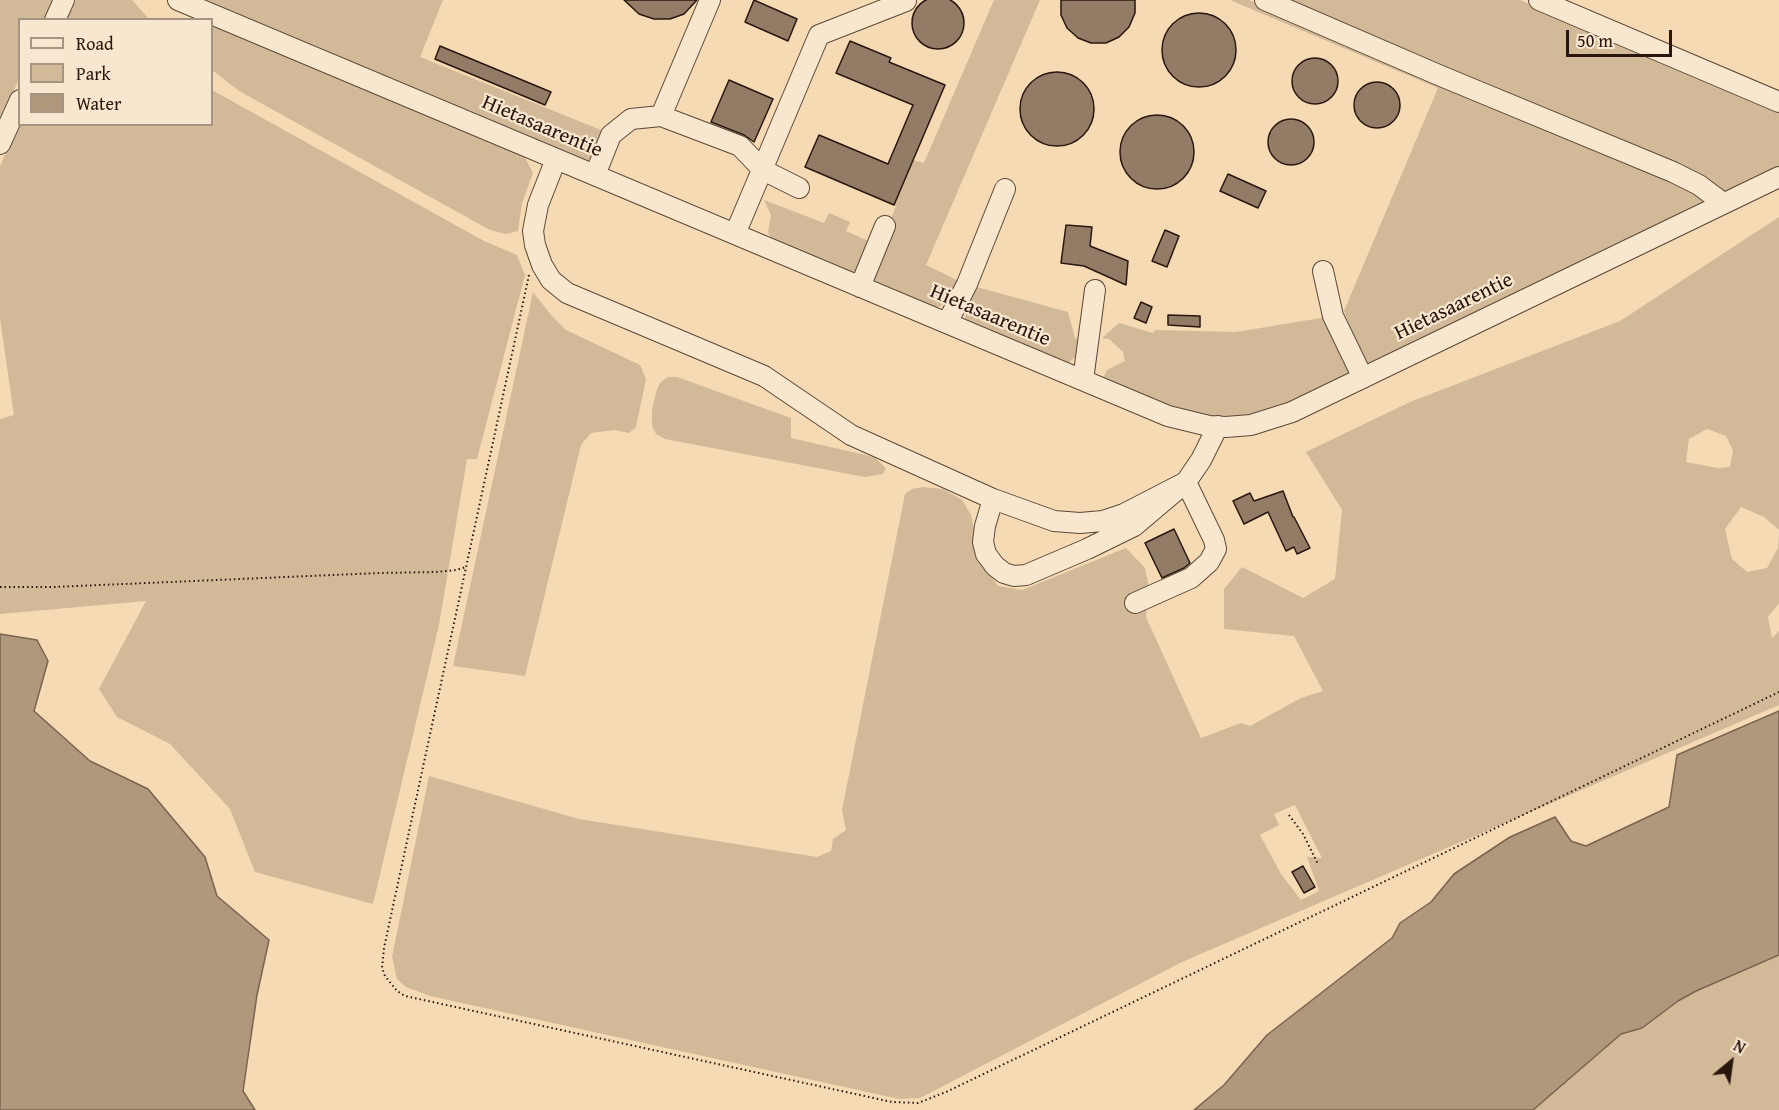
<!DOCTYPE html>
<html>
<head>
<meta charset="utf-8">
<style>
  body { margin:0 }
  #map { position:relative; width:1779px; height:1110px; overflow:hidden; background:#f5dab4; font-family:"Gentium Book Plus",serif }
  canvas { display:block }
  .legend { position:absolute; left:18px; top:18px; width:195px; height:108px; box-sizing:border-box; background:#f8e7ce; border:2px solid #a59482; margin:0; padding:8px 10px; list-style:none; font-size:18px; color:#29170f }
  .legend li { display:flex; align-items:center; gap:12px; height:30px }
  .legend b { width:30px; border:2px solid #a59482 }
  .north { position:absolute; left:1701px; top:1032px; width:60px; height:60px; -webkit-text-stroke:4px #f8e7ce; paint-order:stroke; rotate:29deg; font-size:16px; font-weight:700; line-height:24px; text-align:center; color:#29170f }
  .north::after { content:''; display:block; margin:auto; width:21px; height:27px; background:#29170f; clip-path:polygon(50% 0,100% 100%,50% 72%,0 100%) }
  .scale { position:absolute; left:1566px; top:30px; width:106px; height:27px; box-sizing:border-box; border:3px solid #29170f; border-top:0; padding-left:8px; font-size:18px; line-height:21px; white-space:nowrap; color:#29170f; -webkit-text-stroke:4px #f8e7ce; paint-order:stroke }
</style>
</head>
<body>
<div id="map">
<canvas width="1779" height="1110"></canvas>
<ul class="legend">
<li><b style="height:8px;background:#f8e7ce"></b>Road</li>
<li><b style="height:16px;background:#d2b998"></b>Park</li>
<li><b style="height:16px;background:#b0987c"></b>Water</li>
</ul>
<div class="north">N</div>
<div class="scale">50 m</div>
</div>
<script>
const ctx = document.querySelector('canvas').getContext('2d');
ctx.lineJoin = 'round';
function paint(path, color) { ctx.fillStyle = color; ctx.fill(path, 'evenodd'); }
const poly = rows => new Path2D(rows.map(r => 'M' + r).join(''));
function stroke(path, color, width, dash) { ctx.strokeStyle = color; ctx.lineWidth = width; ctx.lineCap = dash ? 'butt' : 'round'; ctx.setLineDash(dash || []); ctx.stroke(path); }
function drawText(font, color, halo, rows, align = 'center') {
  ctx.font = font + ' "Gentium Book Plus",serif'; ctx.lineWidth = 4.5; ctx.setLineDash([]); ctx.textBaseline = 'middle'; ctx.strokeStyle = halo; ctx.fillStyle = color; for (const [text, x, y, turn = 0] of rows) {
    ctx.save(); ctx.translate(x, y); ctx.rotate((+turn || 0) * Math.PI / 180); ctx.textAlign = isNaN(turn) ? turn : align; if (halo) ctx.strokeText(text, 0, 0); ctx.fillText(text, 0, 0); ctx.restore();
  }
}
paint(poly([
  [0,0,55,0,46,19,20,20,19,79,0,122],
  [76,0,132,0,149,19,67,19],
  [196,0,443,0,420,57,606,132,594,162,586,164],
  [994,0,1040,0,926,265,959,281,946,301,936,310,873,282,872,278,888,227,896,206,894,205,913,160,924,163],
  [1230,0,1249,0,1696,188,1706,202,1372,365,1364,359,1358,347,1344,311,1438,88],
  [1272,0,1520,0,1779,111,1779,169,1728,195],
  [212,24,523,154,533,173,522,203,518,231,506,234,490,230,239,91,212,70],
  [212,90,484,241,517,255,525,275,477,459,467,459,439,625,373,904,255,872,230,809,170,744,117,717,99,689,146,601,0,614,0,419,14,415,0,319,0,166,19,123,212,124],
  [764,200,824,223,829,213,850,222,846,231,873,243,859,273,852,275,772,241,768,232,771,215],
  [1779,217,1779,530,1764,517,1741,507,1725,529,1732,559,1747,572,1767,568,1778,548,1779,535,1779,603,1768,617,1772,638,1779,631,1779,705,1182,962,920,1098,899,1099,430,996,406,987,397,979,392,957,429,776,579,819,817,857,831,851,833,839,846,830,842,810,905,494,912,489,922,487,943,489,962,500,971,515,982,564,998,586,1022,590,1126,548,1145,568,1149,588,1146,617,1201,738,1241,723,1250,726,1301,698,1323,691,1294,636,1224,629,1224,589,1242,567,1303,598,1335,579,1342,510,1306,452,1410,402,1620,321],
  [1707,429,1726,436,1733,450,1730,467,1718,468,1686,462,1689,439],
  [1295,805,1322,858,1307,857,1319,891,1301,900,1281,874,1260,835,1279,825,1274,814],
  [973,286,1068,312,1075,338,1079,339,1080,348,1075,357,1068,363,1062,365,964,321],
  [533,292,552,316,566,330,640,365,646,379,636,427,629,433,614,430,591,433,581,445,525,676,453,666],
  [1327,317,1347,366,1349,377,1283,406,1242,417,1198,416,1176,410,1102,380,1107,370,1125,361,1123,352,1109,339,1102,338,1119,323,1153,333,1155,330,1236,332],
  [668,377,677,377,791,418,791,438,874,457,886,468,883,474,865,477,665,439,656,434,652,426,652,410,657,389,660,383],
  [1779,955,1779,1110,1533,1110,1621,1034,1642,1028,1678,1001,1696,991]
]), '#d2b998');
const water = poly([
  [0,634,37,640,48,661,34,711,90,761,148,789,205,857,217,896,269,940,257,995,243,1091,255,1110,0,1110,0,634],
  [1779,711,1779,955,1696,991,1678,1001,1642,1028,1621,1034,1533,1110,1194,1110,1224,1085,1267,1035,1392,938,1400,923,1431,902,1454,874,1510,837,1555,817,1571,841,1586,846,1669,807,1677,755,1779,711]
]);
paint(water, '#b0987c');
stroke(water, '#7a6450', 1.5);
const building = poly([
  '912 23a26 26 0 1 1 52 0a26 26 0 1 1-52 0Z',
  [624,0,697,0,684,14,670,19,654,19,639,14,624,0],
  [754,0,797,19,788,41,745,22,754,0],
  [1061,0,1135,0,1135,13,1129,27,1119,37,1106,43,1091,43,1078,38,1067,28,1061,15,1061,0],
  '1162 50a37 37 0 1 1 74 0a37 37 0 1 1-74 0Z',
  [850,41,891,58,889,62,945,85,894,205,805,167,819,135,888,164,913,105,836,73,850,41],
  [440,46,551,92,545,105,435,59,440,46],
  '1292 81a23 23 0 1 1 46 0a23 23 0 1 1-46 0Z',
  '1020 109a37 37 0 1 1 74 0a37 37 0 1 1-74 0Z',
  [729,80,773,99,754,142,744,135,711,122,729,80],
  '1354 105a23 23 0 1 1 46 0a23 23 0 1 1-46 0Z',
  '1120 152a37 37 0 1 1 74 0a37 37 0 1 1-74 0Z',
  '1268 142a23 23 0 1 1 46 0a23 23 0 1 1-46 0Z',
  [1228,174,1266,191,1258,208,1220,191,1228,174],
  [1066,225,1092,227,1090,246,1128,261,1126,285,1084,266,1061,263,1066,225],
  [1165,230,1179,236,1167,267,1152,261,1165,230],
  [1141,302,1152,307,1146,323,1134,318,1141,302],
  [1168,315,1200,316,1200,327,1168,325,1168,315],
  [1283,491,1293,517,1294,517,1310,548,1297,554,1294,547,1286,551,1268,512,1244,524,1233,501,1250,493,1254,501,1283,491],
  [1174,529,1190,563,1184,568,1162,578,1145,543,1174,529],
  [1303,866,1315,887,1304,893,1292,872,1303,866]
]);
paint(building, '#937c65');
stroke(building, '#29170f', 1.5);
const minor = poly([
  [178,0,1168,416,1209,426,1226,427,1251,425,1292,412,1779,177],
  [1265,0,1441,76,1673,172,1699,185,1723,203],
  [1539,0,1779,102],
  [55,20,64,0],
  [661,116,740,146,763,170,799,188],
  [0,144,20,100],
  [556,159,538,205,533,231,535,245,542,265,551,280,567,293,764,376,851,435,993,499,1054,521,1080,523,1103,521,1124,514,1186,482,1201,460,1218,426],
  [595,175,611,135,631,119,661,116,710,0],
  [735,234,819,35,906,1],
  [1323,271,1333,316,1363,378],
  [860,287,885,226],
  [947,323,967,284,1005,189],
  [1083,380,1095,290],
  [993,499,985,526,983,542,986,554,995,566,1004,573,1014,576,1026,575,1087,549,1134,526,1186,482,1214,540,1216,549,1209,562,1191,578,1135,603]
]);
stroke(minor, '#5c4838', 22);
stroke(poly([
  [529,275,384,948,382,968,385,976,397,991,405,996,892,1102,918,1103,946,1092,1779,692],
  [0,587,54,587,379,573,436,572,456,570,466,567],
  [1289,815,1303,834,1318,864]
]), '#29170f', 2, [1.5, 3]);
stroke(minor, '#f8e7ce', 20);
drawText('21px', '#29170f', '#f8e7ce', [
  ["Hietasaarentie",542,127,23],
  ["Hietasaarentie",1454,307,-26],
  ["Hietasaarentie",990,316,23]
]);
</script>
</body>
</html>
